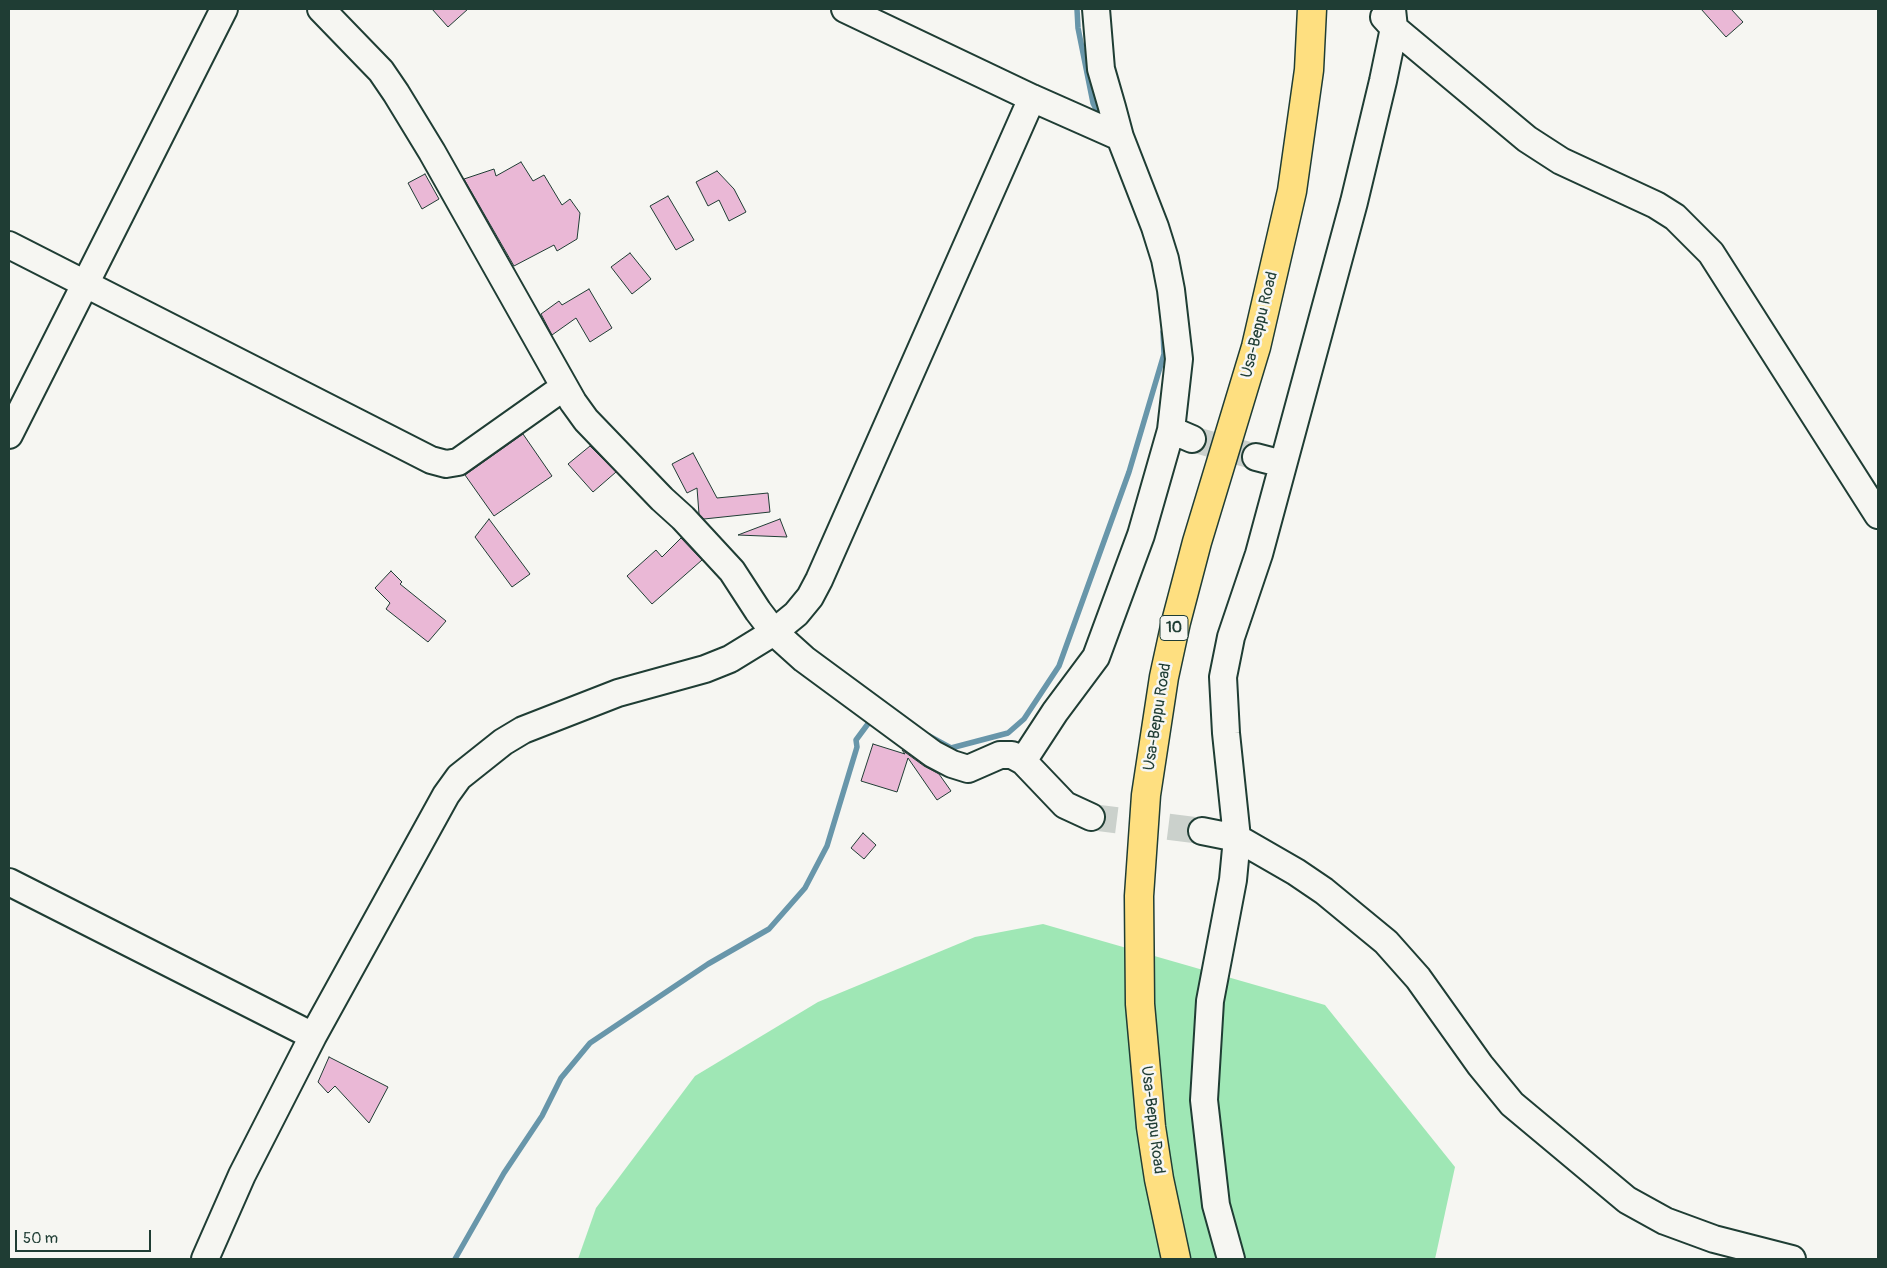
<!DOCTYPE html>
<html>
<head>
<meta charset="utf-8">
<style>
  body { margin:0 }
  #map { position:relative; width:1887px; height:1268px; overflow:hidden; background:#f6f6f2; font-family:Pangolin,sans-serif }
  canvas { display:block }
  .frame { position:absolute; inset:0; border:10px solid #1f3d34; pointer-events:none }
  .scale { position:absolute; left:15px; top:1230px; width:136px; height:22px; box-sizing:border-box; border:2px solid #1f3d34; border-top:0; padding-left:6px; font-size:15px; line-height:18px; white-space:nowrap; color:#1f3d34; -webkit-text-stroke:4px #f6f6f2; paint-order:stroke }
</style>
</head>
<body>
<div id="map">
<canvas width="1887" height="1268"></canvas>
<div class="frame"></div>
<div class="scale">50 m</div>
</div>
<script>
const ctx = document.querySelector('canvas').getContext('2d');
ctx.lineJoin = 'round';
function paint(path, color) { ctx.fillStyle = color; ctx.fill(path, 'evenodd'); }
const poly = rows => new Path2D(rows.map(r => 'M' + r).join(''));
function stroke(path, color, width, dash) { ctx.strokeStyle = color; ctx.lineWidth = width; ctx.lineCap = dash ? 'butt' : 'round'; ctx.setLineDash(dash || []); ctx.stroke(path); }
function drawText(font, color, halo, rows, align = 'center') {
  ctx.font = font + ' Pangolin,sans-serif'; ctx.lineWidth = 5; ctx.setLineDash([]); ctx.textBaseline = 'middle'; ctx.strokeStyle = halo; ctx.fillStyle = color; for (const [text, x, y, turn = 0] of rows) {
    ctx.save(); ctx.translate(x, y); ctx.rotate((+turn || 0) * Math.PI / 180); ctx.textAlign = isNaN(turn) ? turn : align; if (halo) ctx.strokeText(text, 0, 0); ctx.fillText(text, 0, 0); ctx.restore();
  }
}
paint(poly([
  [1043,924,1325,1005,1455,1167,1435,1259,578,1259,596,1208,695,1076,818,1002,975,937]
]), '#9fe7b5');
stroke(poly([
  [1077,9,1078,28,1093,103,1101,119],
  [929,736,951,748,1008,733,1024,719,1059,666,1129,472,1164,354,1163,332],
  [455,1259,504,1173,542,1116,561,1078,590,1043,708,964,769,929,805,888,827,846,857,747,856,740,873,717]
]), '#6896aa', 5.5);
const building = poly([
  [432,9,468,9,448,27,432,9],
  [1701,9,1731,9,1743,22,1726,37,1701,9],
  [521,162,533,181,544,175,562,205,570,199,580,213,577,239,557,251,554,245,514,266,464,179,494,169,496,176,521,162],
  [717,171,734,189,746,212,729,221,719,200,708,206,696,182,717,171],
  [425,174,439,199,422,209,408,183,425,174],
  [668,196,694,240,676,250,650,206,668,196],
  [630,253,651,279,632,294,611,267,630,253],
  [589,289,612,328,590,342,576,318,552,335,541,314,559,301,562,305,589,289],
  [523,434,552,476,494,516,465,475,523,434],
  [590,446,616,472,593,492,568,464,590,446],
  [693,453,717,498,768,493,770,512,704,519,699,514,697,488,687,493,672,464,693,453],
  [489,519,530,574,512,587,475,537,489,519],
  [780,519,787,537,738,535,780,519],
  [681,538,702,560,652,604,627,576,656,550,662,557,681,538],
  [391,571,402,582,400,584,446,621,428,642,386,609,390,603,375,588,391,571],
  [873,744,905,754,902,750,924,766,939,774,951,791,937,800,908,758,897,792,861,781,873,744],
  [863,833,876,845,864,859,851,848,863,833],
  [329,1057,388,1087,369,1123,335,1086,328,1093,318,1082,329,1057]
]);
paint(building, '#eab8d6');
stroke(building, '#1f3d34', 1);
stroke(poly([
  [1192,439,1256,457],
  [1091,817,1202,831]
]), '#cbd1cc', 26, [26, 13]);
const minor = poly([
  [321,9,381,71,396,93,432,152,573,402,586,420,662,499,683,518,732,571,758,611,774,632,804,659,933,754,952,764,968,769,1000,755,1012,755,1023,761,1065,805,1091,817],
  [845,9,1032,98,1120,137],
  [1384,17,1394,28,1527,139,1561,161,1656,205,1675,217,1711,253,1878,515],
  [9,245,431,460,446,464,458,462,564,387],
  [1171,430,1192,439],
  [9,435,224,9],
  [1256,457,1283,464],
  [1023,761,1055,712,1096,657,1141,535,1171,430,1179,359,1171,290,1165,259,1155,227,1120,137,1112,107,1101,69,1096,9],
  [1202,831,1237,838,1296,872,1324,891,1386,942,1418,978,1480,1065,1512,1104,1627,1200,1665,1221,1714,1239,1792,1259],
  [9,882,313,1036],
  [205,1259,242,1175,313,1036,446,795,459,777,503,742,523,730,618,693,705,669,730,659,774,632,796,614,810,597,819,580,1032,98],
  [1231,1259,1216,1205,1204,1100,1210,1001,1233,880,1237,838,1226,733,1223,677,1231,637,1259,554,1354,202,1383,81,1394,28,1392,9]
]);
const highway = poly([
  [1176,1259,1159,1179,1151,1127,1140,1004,1139,896,1146,795,1164,677,1176,622,1197,542,1256,347,1292,191,1309,70,1312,9]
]);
stroke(minor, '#1f3d34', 30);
stroke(highway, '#1f3d34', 31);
stroke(minor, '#f6f6f2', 26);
stroke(highway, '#fedf80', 28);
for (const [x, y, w] of [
  [1174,628,28]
]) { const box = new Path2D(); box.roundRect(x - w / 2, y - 12.5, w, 25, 4); ctx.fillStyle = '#f6f6f2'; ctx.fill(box); stroke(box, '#1f3d34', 1); }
drawText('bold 15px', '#1f3d34', null, [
  ["10",1174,628]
]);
drawText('16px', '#1f3d34', '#f6f6f2', [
  ["Usa-Beppu Road",1260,325,-76],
  ["Usa-Beppu Road",1158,717,-81],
  ["Usa-Beppu Road",1152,1120,83]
]);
</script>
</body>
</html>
